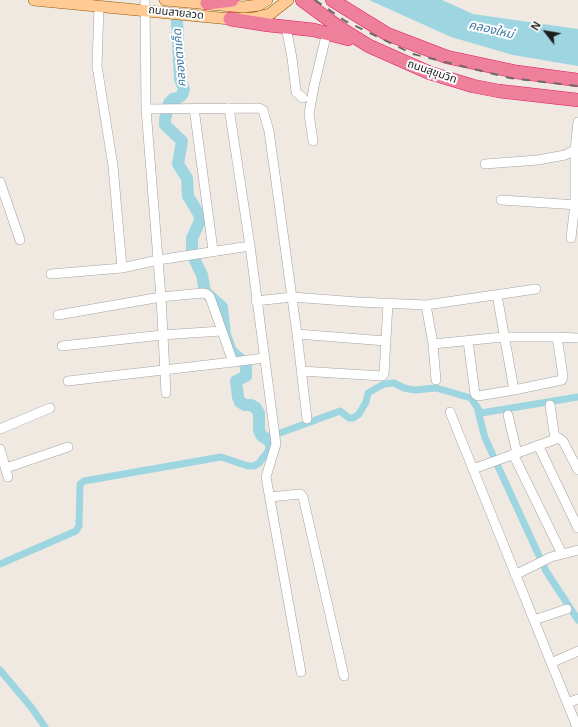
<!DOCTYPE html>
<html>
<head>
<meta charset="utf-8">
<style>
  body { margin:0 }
  #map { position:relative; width:578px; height:727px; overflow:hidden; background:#efe9e1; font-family:Helvetica,sans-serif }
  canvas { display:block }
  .north { position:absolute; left:526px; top:12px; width:40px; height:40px; -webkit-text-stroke:3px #fff; paint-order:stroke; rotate:301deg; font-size:11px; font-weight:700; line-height:16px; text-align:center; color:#1c1c1c }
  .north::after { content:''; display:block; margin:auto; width:14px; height:18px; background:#1c1c1c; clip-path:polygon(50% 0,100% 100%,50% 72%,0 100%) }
</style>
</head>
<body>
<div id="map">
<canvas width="578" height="727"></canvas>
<div class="north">N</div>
</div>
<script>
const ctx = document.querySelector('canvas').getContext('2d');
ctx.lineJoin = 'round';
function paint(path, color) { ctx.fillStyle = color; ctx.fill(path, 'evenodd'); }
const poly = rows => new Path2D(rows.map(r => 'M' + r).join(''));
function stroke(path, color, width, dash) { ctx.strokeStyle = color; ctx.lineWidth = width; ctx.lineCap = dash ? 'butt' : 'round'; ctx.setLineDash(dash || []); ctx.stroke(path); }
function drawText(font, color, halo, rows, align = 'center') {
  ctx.font = font + ' Helvetica,"Noto Sans Thai",sans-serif'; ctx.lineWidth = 4; ctx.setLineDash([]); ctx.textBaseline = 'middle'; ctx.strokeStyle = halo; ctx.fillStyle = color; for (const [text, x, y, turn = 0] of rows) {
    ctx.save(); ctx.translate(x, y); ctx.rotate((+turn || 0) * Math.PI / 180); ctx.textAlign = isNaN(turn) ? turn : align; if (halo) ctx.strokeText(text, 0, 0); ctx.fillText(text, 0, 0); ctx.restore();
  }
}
paint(poly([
  [369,0,442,0,473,14,578,29,578,66,513,55,451,37]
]), '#9dd6e1');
stroke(poly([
  [478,411,485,438,546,571,578,620],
  [0,564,76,531,79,526,80,484,84,481,221,457,248,466,254,466,259,463,266,454,269,449,268,440,272,436,340,411,349,418,353,418,359,414,366,402,368,393,384,384,394,383,404,388,415,390,436,388,471,398,481,413,578,397],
  [0,670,31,707,45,727]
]), '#9dd6e1', 7);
stroke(poly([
  [177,22,180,79,184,89,182,95,178,98,173,99,169,103,165,119,165,125,182,141,178,164,187,178,188,196,200,216,199,223,192,238,192,254,202,275,205,292,222,307,225,335,231,351,246,365,246,376,236,381,238,397,240,402,245,405,251,405,256,408,259,413,259,430,261,435,268,440]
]), '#9dd6e1', 12);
const minor = poly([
  [145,0,146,109,161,297,166,393],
  [286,27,292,58,296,92,303,98],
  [194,108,213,250],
  [229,108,250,246],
  [146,109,259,108,263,110,269,131,297,334],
  [313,141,309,114,314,86,327,32],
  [485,164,538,160,565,155,575,150,578,122],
  [0,182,20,240],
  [501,200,578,205],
  [571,238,575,204,575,150],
  [122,268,158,260,250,246,276,444,266,477,301,672],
  [51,274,122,268,113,166,97,66,99,6],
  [497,295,514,390,562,380,563,376,557,337,578,338],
  [256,301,292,297,358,302,426,305,536,289],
  [426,305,433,344,503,337,557,337],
  [58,315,161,297,202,293,207,294,210,297,233,362,264,358],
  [468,341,475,394,478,396,514,390],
  [433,344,436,380],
  [62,346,162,335,221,331],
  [301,371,382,376,384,374,388,303],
  [68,381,233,362],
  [550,405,555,439],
  [450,412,577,727],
  [508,415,517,453],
  [307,419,297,334,386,341],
  [0,429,50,408],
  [538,445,578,528],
  [0,449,8,477],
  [513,454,562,554],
  [6,468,68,447],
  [473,469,559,438,563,441,578,470],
  [270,497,300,494,303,497,344,676],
  [515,575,551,557,578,550],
  [534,620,567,609],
  [551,663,578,651],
  [567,703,578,699]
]);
const major = poly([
  [34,0,230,19,254,18,270,14,288,0],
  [165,0,243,7,259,5,267,0]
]);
const highway = poly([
  [302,0,340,28,369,46,430,73,473,86,499,91,578,100],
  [332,0,387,34,447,57,517,72,578,80],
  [207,3,232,0],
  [230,19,268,25,314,30,348,39]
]);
stroke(minor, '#a3a3a3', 10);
stroke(major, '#945900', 12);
stroke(highway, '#e6146a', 14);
stroke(minor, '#fff', 9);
stroke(major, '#ffca95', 11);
stroke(highway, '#ee809c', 13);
stroke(poly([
  [315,0,345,21,413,54,510,78,578,86]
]), '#6a6a6a', 2, [8, 8]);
drawText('11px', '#1c1c1c', '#fff', [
  ["ถนนสายลวด",176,13,6],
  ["ถนนสุขุมวิท",432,72,19]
]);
drawText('italic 12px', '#3c77a3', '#fff', [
  ["คลองใหม่",491,30,13],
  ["คลองตาเค็ด",180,58,-95]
]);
</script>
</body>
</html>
